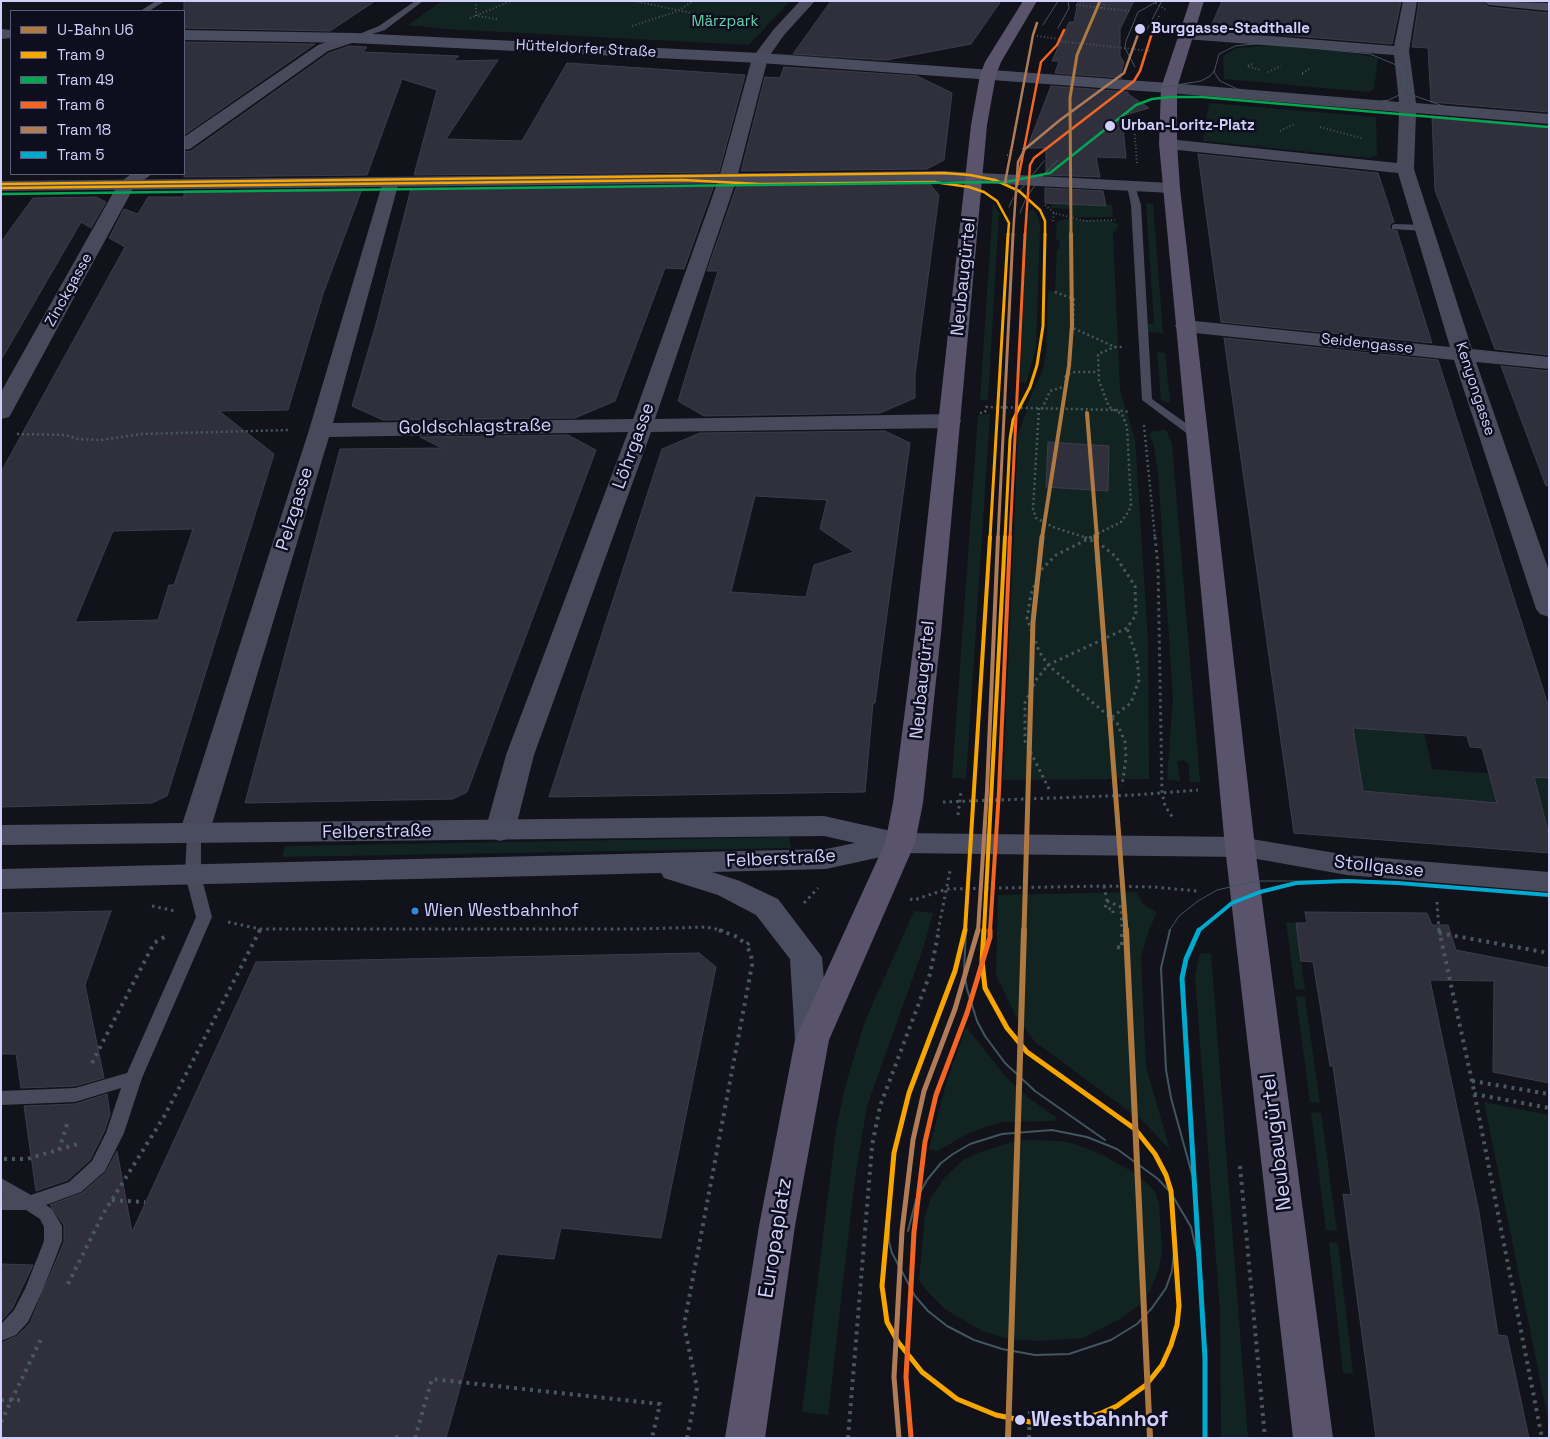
<!DOCTYPE html>
<html>
<head>
<meta charset="utf-8">
<style>
  body { margin:0 }
  #map { position:relative; width:1550px; height:1439px; overflow:hidden; background:#12121a; font-family:"Space Grotesk",sans-serif }
  canvas { display:block }
  .frame { position:absolute; inset:0; border:2px solid #d0d0fa; pointer-events:none }
  .legend { position:absolute; left:10px; top:10px; width:175px; height:165px; box-sizing:border-box; background:#0f0e1e; border:1px solid #5c5c76; margin:0; padding:6px 9px; list-style:none; font-size:15px; color:#d0d0fa }
  .legend li { display:flex; align-items:center; gap:10px; height:25px }
  .legend b { width:25px; border:1px solid #5c5c76 }
</style>
</head>
<body>
<div id="map">
<canvas width="1550" height="1439"></canvas>
<div class="frame"></div>
<ul class="legend">
<li><b style="height:6px;background:#af7a42"></b>U-Bahn U6</li>
<li><b style="height:6px;background:#f7a600"></b>Tram 9</li>
<li><b style="height:6px;background:#00a651"></b>Tram 49</li>
<li><b style="height:6px;background:#f26522"></b>Tram 6</li>
<li><b style="height:6px;background:#b07c57"></b>Tram 18</li>
<li><b style="height:6px;background:#00a9ce"></b>Tram 5</li>
</ul>
</div>
<script>
const ctx = document.querySelector('canvas').getContext('2d');
ctx.lineJoin = 'round';
function paint(path, color) { ctx.fillStyle = color; ctx.fill(path, 'evenodd'); }
const poly = rows => new Path2D(rows.map(r => 'M' + r).join(''));
function stroke(path, color, width, dash) { ctx.strokeStyle = color; ctx.lineWidth = width; ctx.lineCap = dash ? 'butt' : 'round'; ctx.setLineDash(dash || []); ctx.stroke(path); }
function drawText(font, color, halo, rows, align = 'center') {
  ctx.font = font + ' "Space Grotesk",sans-serif'; ctx.lineWidth = 5; ctx.setLineDash([]); ctx.textBaseline = 'middle'; ctx.strokeStyle = halo; ctx.fillStyle = color; for (const [text, x, y, turn = 0] of rows) {
    ctx.save(); ctx.translate(x, y); ctx.rotate((+turn || 0) * Math.PI / 180); ctx.textAlign = isNaN(turn) ? turn : align; if (halo) ctx.strokeText(text, 0, 0); ctx.fillText(text, 0, 0); ctx.restore();
  }
}
paint(poly([
  [442,1,790,1,749,45,446,29,408,25],
  [1270,45,1341,51,1378,58,1374,89,1369,92,1224,79,1223,56,1237,48],
  [772,53,929,63,933,64,779,55],
  [1209,103,1376,117,1377,155,1369,158,1203,141],
  [993,203,999,213,988,400,980,400],
  [1146,203,1153,204,1163,333,1148,332,1147,324,1154,324],
  [1052,204,1105,206,1105,204,1112,205,1113,217,1072,217,1070,209,1052,208],
  [1030,210,1034,210,1038,217,1040,226,1036,348,1026,383,1020,382,1027,219],
  [1064,219,1111,221,1119,224,1113,234,1120,391,1135,439,1148,640,1149,779,1003,780,1018,434,1027,411,1026,407,1043,369,1046,352,1048,291,1055,291,1057,249,1060,249,1059,240,1056,240,1057,222],
  [1157,352,1165,353,1170,401,1168,403,1161,400],
  [990,414,966,779,952,778,978,415],
  [1166,430,1172,444,1200,782,1189,782,1189,764,1184,760,1177,761,1180,781,1167,780,1173,698,1158,473,1154,445,1149,435,1153,431],
  [1353,728,1424,733,1432,769,1549,778,1549,835,1437,797,1363,791],
  [789,837,791,848,282,857,285,846],
  [1136,892,1143,904,1157,913,1150,927,1141,957,1146,1067,1170,1150,1145,1123,1035,1042,1016,1016,996,975,998,895],
  [914,911,933,913,923,949,867,1106,855,1178,828,1415,802,1412,829,1187,836,1131,845,1087,865,1021],
  [1286,922,1296,923,1305,990,1295,989],
  [1200,953,1211,954,1248,1438,1221,1438,1220,1312,1195,976],
  [1296,996,1305,997,1320,1103,1310,1102],
  [966,1027,1007,1078,1030,1099,1056,1117,1055,1121,1001,1122,968,1133,938,1151,929,1149,946,1084],
  [1484,1102,1549,1115,1549,1424],
  [1311,1112,1321,1113,1337,1231,1326,1230],
  [1031,1140,1059,1141,1075,1144,1101,1154,1136,1174,1148,1184,1155,1192,1159,1203,1162,1251,1159,1268,1150,1291,1138,1306,1122,1318,1083,1338,1038,1341,1009,1339,982,1331,946,1310,926,1290,919,1280,925,1215,931,1198,944,1178,963,1160,977,1153,1016,1141],
  [1329,1242,1338,1243,1353,1374,1343,1373]
]), '#122422');
const building = poly([
  [184,1,375,1,330,31,184,28,184,1],
  [831,1,1001,1,971,44,886,60,793,54,831,1],
  [1078,1,1134,1,1120,29,1120,56,1124,62,1120,76,1122,78,1055,73,1059,61,1052,61,1069,22,1074,22,1078,1],
  [1222,1,1401,1,1392,44,1210,29,1222,1],
  [1419,1,1480,1,1489,7,1549,13,1549,112,1431,102,1428,48,1412,47,1419,1],
  [184,42,310,44,315,44,184,135,184,42],
  [349,46,367,47,363,52,459,56,453,61,498,60,446,139,522,141,567,63,745,75,719,172,414,175,437,90,402,79,367,175,184,177,184,152,191,151,329,53,349,46],
  [784,67,917,76,952,93,944,160,927,169,741,171,765,77,780,78,784,67],
  [1051,86,1128,92,1128,94,1149,108,1122,116,1126,158,1096,157,1100,177,1046,175,1046,148,1027,148,1051,86],
  [1432,116,1549,126,1549,355,1495,349,1435,190,1432,116],
  [1198,154,1378,173,1394,222,1390,224,1390,229,1397,231,1432,343,1221,322,1198,154],
  [929,183,939,195,915,375,915,398,880,413,704,416,678,401,718,271,707,271,737,185,929,183],
  [714,185,684,269,665,268,615,401,575,418,383,420,352,406,376,324,411,189,714,185],
  [1045,188,1103,191,1106,206,1045,203,1045,188],
  [362,189,323,294,288,410,219,411,274,454,167,796,152,803,1,807,1,472,125,247,109,238,124,209,138,214,148,197,184,197,184,191,362,189],
  [193,529,174,585,169,585,158,620,75,622,113,531,193,529],
  [96,197,106,202,91,228,81,222,1,360,1,242,33,198,96,197],
  [1224,338,1438,360,1549,708,1549,778,1534,777,1549,835,1549,853,1294,833,1224,338],
  [1353,728,1467,736,1470,747,1482,748,1497,803,1363,791,1353,728],
  [1501,366,1549,371,1549,485,1546,486,1501,366],
  [885,431,910,443,875,703,873,703,865,792,549,797,662,449,700,433,885,431],
  [755,496,827,500,820,529,854,552,814,565,806,597,731,592,755,496],
  [568,435,596,450,467,792,453,799,245,803,340,449,442,448,420,437,568,435],
  [1048,442,1109,446,1108,491,1046,487,1048,442],
  [111,911,85,985,104,1078,75,1086,21,1088,16,1054,1,1054,1,913,111,911],
  [1305,912,1427,913,1432,925,1448,925,1456,950,1549,968,1549,1083,1493,1072,1494,981,1430,980,1479,1212,1498,1335,1507,1336,1529,1438,1376,1438,1343,1194,1351,1195,1333,1066,1330,1066,1313,962,1301,961,1296,923,1307,923,1305,912],
  [699,953,716,967,661,1238,561,1228,554,1259,497,1254,446,1438,1,1438,1,1343,17,1336,30,1323,64,1242,64,1225,50,1205,82,1193,106,1172,117,1151,132,1232,256,962,699,953],
  [107,1094,110,1114,104,1132,90,1160,68,1180,36,1191,24,1106,75,1104,107,1094],
  [1,1264,33,1265,12,1309,1,1321,1,1264]
]);
paint(building, '#30303c');
stroke(building, '#3d3c4d', 1);
stroke(poly([
  [476,1,476,16,497,19],
  [634,1,753,26],
  [1153,1,1167,11],
  [1076,5,1129,11],
  [1102,8,1106,1],
  [470,18,511,1],
  [1157,20,1160,14],
  [632,26,678,11,693,1],
  [1037,36,1059,39],
  [1058,41,1151,51],
  [1252,64,1247,66,1260,70],
  [1268,72,1281,66],
  [1303,74,1301,74,1311,68],
  [1320,127,1364,139],
  [1280,131,1294,124],
  [1007,155,1010,155,1010,148],
  [1022,156,1023,146],
  [1137,163,1134,125,1142,119],
  [1045,205,1054,213,1085,221,1115,220],
  [1053,221,1054,213]
]), '#49575f', 2, [1, 2.5]);
stroke(poly([
  [1055,292,1074,299,1073,328,1115,347,1122,347],
  [1039,408,1033,509,1036,518,1053,527,1087,538],
  [1042,409,1050,391,1066,386,1065,377,1069,374,1075,372,1098,372],
  [980,413,985,412,986,407,1116,410,1129,412],
  [1144,425,1155,538],
  [17,434,66,435,77,439,101,440,142,434,290,430],
  [1089,538,1121,522,1129,511,1131,504,1127,427,1122,414,1109,407,1099,381,1098,354,1115,347]
]), '#49575f', 2.5, [2, 3]);
stroke(poly([
  [1092,537,1056,555,1041,570,1031,594,1027,619,1039,651,1048,665,1117,723,1125,742,1126,758,1122,786],
  [1155,537,1158,566,1162,792,1165,806,1173,818],
  [1112,717,1131,703,1139,680,1137,658,1127,628],
  [1049,789,1025,741,1025,703,1036,680,1048,665,1127,628,1136,615,1135,586,1116,557,1104,547,1084,537],
  [943,802,1135,795,1198,790],
  [958,815,961,792],
  [1104,886,1107,901,1105,908,1113,909,1113,913],
  [910,899,914,900,947,889,1104,886,1154,887,1197,891],
  [1107,901,1121,907,1122,931],
  [1437,902,1439,931],
  [804,903,818,888],
  [152,906,175,911],
  [228,922,260,929,638,929,706,927,725,931],
  [259,931,260,929],
  [938,931,950,871]
]), '#49575f', 3, [2.5, 4]);
stroke(poly([
  [719,930,738,937,746,945],
  [1439,930,1472,1081,1542,1438],
  [1439,933,1549,953],
  [1117,947,1122,948,1122,930],
  [92,1063,154,943,166,936],
  [1472,1081,1549,1094],
  [1474,1094,1549,1108],
  [59,1150,68,1121],
  [4,1159,27,1159,78,1144],
  [1240,1166,1265,1438],
  [112,1200,145,1202],
  [68,1284,103,1214,165,1115,260,930],
  [1,1400,25,1400],
  [1,1422,42,1337],
  [395,1437,401,1438],
  [415,1438,432,1379,660,1404,652,1438],
  [687,1438,697,1388,684,1325,752,965,751,954,746,945,752,941],
  [848,1438,872,1146,880,1106,930,974,939,930],
  [1029,1438,1030,1411]
]), '#49575f', 4, [3, 5]);
paint(poly([
  [156,1,165,1,149,11,140,11,156,1],
  [415,1,423,1,385,30,353,40,349,38,379,26,415,1],
  [1131,183,1135,186,1141,205,1152,399,1201,434,1203,436,1201,438,1193,438,1142,400,1131,205,1127,186,1131,183],
  [1395,224,1424,225,1429,228,1424,231,1392,229,1392,225,1395,224],
  [194,829,199,831,201,834,201,875,212,917,142,1078,124,1133,105,1171,81,1192,46,1205,52,1209,62,1226,62,1241,43,1290,28,1322,16,1335,1,1341,1,1324,14,1310,25,1289,44,1241,44,1227,40,1219,26,1210,1,1210,1,1196,3,1196,1,1194,1,1178,31,1195,69,1182,92,1161,106,1133,121,1088,75,1102,1,1105,1,1091,75,1088,127,1073,196,917,185,875,187,834,189,831,194,829]
]), '#48495a');
paint(poly([
  [800,1,815,1,784,35,768,58,737,178,655,419,950,414,958,416,961,421,958,426,950,428,651,432,534,755,515,831,510,838,500,841,490,838,485,831,506,755,628,432,329,437,209,834,204,841,194,844,184,841,179,834,309,430,384,178,390,177,396,178,399,182,333,423,633,419,719,178,752,58,774,29,800,1],
  [1403,1,1417,1,1409,51,1416,103,1549,114,1549,124,1416,113,1414,169,1472,349,1549,357,1549,369,1476,362,1549,571,1549,617,1540,614,1536,609,1454,360,1185,332,1178,330,1175,326,1178,322,1185,320,1450,347,1398,173,1168,149,1162,148,1159,144,1162,140,1168,139,1397,163,1399,112,1169,93,1163,91,1161,88,1163,85,1169,83,1399,102,1394,55,1185,39,1180,37,1177,34,1180,31,1185,29,1394,46,1403,1],
  [1482,1,1549,3,1549,11,1489,5,1482,1],
  [353,33,358,35,361,38,358,41,328,51,190,149,184,150,184,137,318,45,353,33],
  [131,174,152,174,134,187,12,412,9,417,1,419,1,392,118,184,131,174],
  [1240,837,1347,855,1549,872,1549,892,1347,875,1229,854,1225,847,1229,840,1240,837]
]), '#48495a');
paint(poly([
  [942,171,1171,183,1177,184,1180,188,1177,192,1171,193,942,181,1,191,1,181,942,171]
]), '#48495a');
paint(poly([
  [1,29,11,30,11,38,1,39,1,29],
  [184,30,353,33,760,53,1169,83,1175,85,1177,88,1175,91,1169,93,760,63,353,43,184,40,184,30],
  [824,816,900,833,1240,837,1251,840,1255,847,1251,854,1240,857,899,853,826,869,712,872,740,881,778,899,822,957,829,1040,824,1049,812,1052,800,1049,795,1040,790,959,756,915,718,895,664,878,661,873,1,889,1,869,826,849,855,843,824,836,1,845,1,825,824,816]
]), '#4a4d60');
paint(poly([
  [1023,1,1037,1,1001,62,996,75,987,125,941,633,923,803,915,843,829,1040,795,1226,765,1438,725,1438,759,1226,795,1040,885,843,893,803,915,633,971,125,980,75,985,62,1023,1],
  [1190,1,1204,1,1177,88,1177,144,1180,188,1255,847,1333,1438,1293,1438,1225,847,1159,144,1161,88,1190,1]
]), '#59536b');
stroke(poly([
  [1043,25,1058,1],
  [1058,28,1069,8,1068,1],
  [1146,31,1162,1],
  [1135,67,1125,48,1126,41,1138,12,1158,1],
  [1158,88,1201,81,1210,76,1215,70],
  [1275,97,1246,93,1220,81,1214,72,1219,54,1235,46,1264,43,1370,54,1401,67,1405,84,1415,96,1446,107,1474,111],
  [1339,103,1369,103,1389,100,1401,94,1405,84],
  [1009,207,1012,200,1044,161],
  [1020,213,1026,198,1041,177,1058,160],
  [966,931,966,927],
  [1169,931,1179,916,1198,901,1217,890,1257,881,1347,881]
]), '#415660', 1);
stroke(poly([
  [966,930,964,971,967,989,977,1021,985,1036,1005,1063,1035,1091,1105,1140],
  [1170,930,1161,968,1166,1070,1171,1098,1195,1185],
  [889,1211,889,1242,892,1253,915,1296,928,1311,947,1326,974,1340,1002,1349,1035,1355,1069,1354,1111,1340,1137,1324,1152,1308,1166,1288,1172,1271,1175,1243],
  [908,1231,916,1200,927,1180,941,1163,953,1154,970,1144,1002,1134,1052,1130,1087,1137,1117,1149,1158,1179,1171,1193,1191,1227,1201,1270]
]), '#415660', 2);
stroke(poly([
  [1,184,944,173,970,175,995,180,1019,191,1040,210,1045,221,1045,235],
  [1,188,683,180,760,184,934,182,969,187,984,192,997,201,1009,223,1008,235]
]), '#f7a600', 2.5);
stroke(poly([
  [990,538,1008,234],
  [1005,538,1010,439,1013,420,1030,387,1037,365,1043,326,1045,234]
]), '#f7a600', 3);
stroke(poly([
  [965,931,990,537],
  [984,931,1005,537]
]), '#f7a600', 4);
stroke(poly([
  [965,930,955,971,909,1093,894,1153,882,1286,887,1322,898,1342,922,1372,957,1399,996,1415,1030,1422,1071,1421,1099,1414,1117,1406,1146,1385,1162,1365,1171,1345,1177,1325,1179,1306,1171,1191,1166,1175,1155,1154,1135,1129,1027,1052,1007,1028,985,988,982,961,984,930]
]), '#f7a600', 5);
stroke(poly([
  [1,194,1006,182,1050,173,1136,105,1152,99,1170,97,1202,97,1548,127]
]), '#00a651', 2.5);
stroke(poly([
  [1017,185,1041,62,1057,45,1064,30],
  [1025,235,1030,165,1034,158,1134,81,1140,71,1152,33]
]), '#f26522', 2.5);
stroke(poly([
  [1010,538,1025,234]
]), '#f26522', 3);
stroke(poly([
  [990,931,999,791,1010,537]
]), '#f26522', 4);
stroke(poly([
  [911,1437,906,1377,914,1232,925,1142,936,1095,967,1013,990,937,990,930]
]), '#f26522', 5);
stroke(poly([
  [1005,183,1033,35,1037,23],
  [1013,235,1018,162,1025,149,1060,120,1124,73,1140,29]
]), '#b07c57', 2.5);
stroke(poly([
  [998,538,1013,234]
]), '#b07c57', 3);
stroke(poly([
  [978,931,987,791,998,537]
]), '#b07c57', 4);
stroke(poly([
  [899,1438,894,1377,902,1231,913,1140,924,1091,955,1009,978,930]
]), '#b07c57', 5);
stroke(poly([
  [1198,931,1232,903,1260,892,1296,883,1347,881,1398,883,1549,895]
]), '#00a9ce', 4);
stroke(poly([
  [1199,930,1186,959,1182,978,1205,1358,1205,1438]
]), '#00a9ce', 5);
stroke(poly([
  [1071,235,1070,98,1077,55,1100,1]
]), '#af7a42', 3);
stroke(poly([
  [1087,413,1097,538],
  [1042,538,1069,366,1072,325,1071,234]
]), '#af7a42', 4);
stroke(poly([
  [1096,537,1126,931],
  [1024,931,1033,622,1042,537]
]), '#af7a42', 5);
stroke(poly([
  [1126,930,1150,1438],
  [1008,1438,1024,930]
]), '#af7a42', 6);
for (const [x, y, r, color] of [
  [1140,29,6,"#d0d0fa"],
  [1110,126,6,"#d0d0fa"],
  [415,911,4.5,"#338bd7"],
  [1020,1420,6,"#d0d0fa"]
]) { const dot = new Path2D(); dot.arc(x, y, r, 0, 2 * Math.PI); ctx.fillStyle = color; ctx.fill(dot); stroke(dot, '#0f0e1e', 2); }
drawText('15px', '#64d2a8', '#0f0e1e', [
  ["Märzpark",725,22]
]);
drawText('bold 15px', '#d0d0fa', '#0f0e1e', [
  ["Burggasse-Stadthalle",1151,29],
  ["Urban-Loritz-Platz",1121,126]
], 'left');
drawText('15px', '#d0d0fa', '#0f0e1e', [
  ["Hütteldorfer Straße",586,49,3],
  ["Zinckgasse",69,290,-61],
  ["Seidengasse",1367,344,6],
  ["Kenyongasse",1475,389,72]
]);
drawText('17px', '#d0d0fa', '#0f0e1e', [
  ["Wien Westbahnhof",424,911]
], 'left');
drawText('18px', '#d0d0fa', '#0f0e1e', [
  ["Neubaugürtel",964,277,-84],
  ["Goldschlagstraße",475,427,-1],
  ["Löhrgasse",634,446,-70],
  ["Pelzgasse",295,509,-73],
  ["Neubaugürtel",923,680,-84],
  ["Felberstraße",377,832,-1],
  ["Felberstraße",781,859,-3],
  ["Stollgasse",1379,867,6]
]);
drawText('21px', '#d0d0fa', '#0f0e1e', [
  ["Neubaugürtel",1277,1142,-97],
  ["Europaplatz",776,1238,-81]
]);
drawText('bold 21px', '#d0d0fa', '#0f0e1e', [
  ["Westbahnhof",1031,1420]
], 'left');
</script>
</body>
</html>
